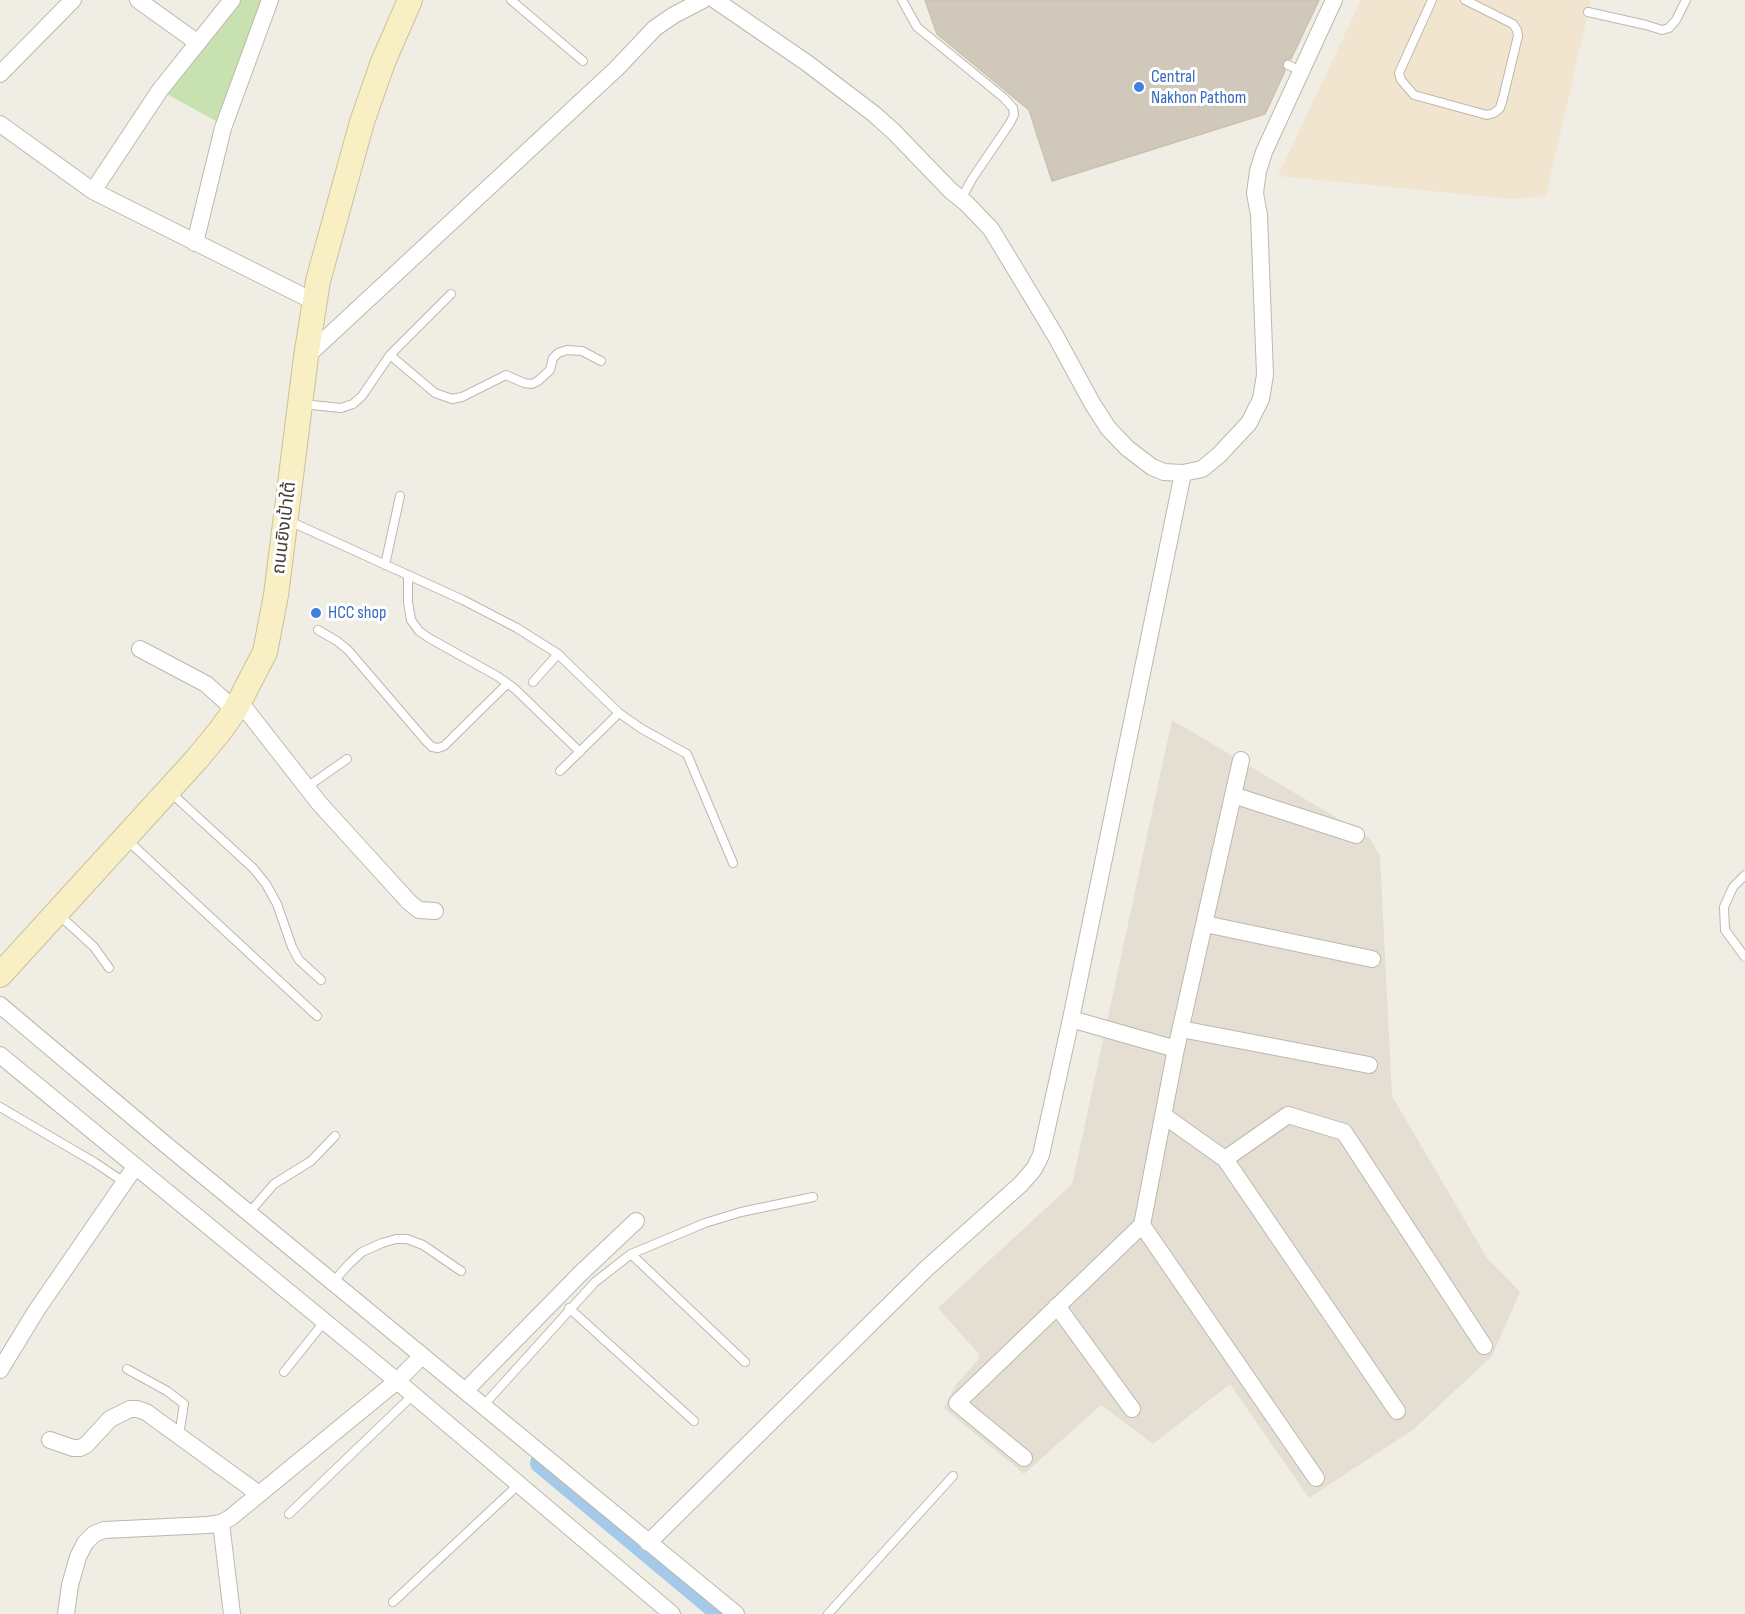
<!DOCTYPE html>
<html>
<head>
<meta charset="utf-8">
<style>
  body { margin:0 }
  canvas { display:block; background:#f0ede4 }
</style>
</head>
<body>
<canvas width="1745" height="1614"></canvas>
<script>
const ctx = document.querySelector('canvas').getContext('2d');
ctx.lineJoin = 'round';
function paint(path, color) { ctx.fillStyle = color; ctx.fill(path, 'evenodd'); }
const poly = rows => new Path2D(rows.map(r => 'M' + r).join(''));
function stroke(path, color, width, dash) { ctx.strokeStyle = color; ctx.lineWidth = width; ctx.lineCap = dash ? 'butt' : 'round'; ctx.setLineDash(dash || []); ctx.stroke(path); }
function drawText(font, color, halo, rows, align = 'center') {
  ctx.font = font + ' "Sofia Sans Condensed","Noto Sans Thai",sans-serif'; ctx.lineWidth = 6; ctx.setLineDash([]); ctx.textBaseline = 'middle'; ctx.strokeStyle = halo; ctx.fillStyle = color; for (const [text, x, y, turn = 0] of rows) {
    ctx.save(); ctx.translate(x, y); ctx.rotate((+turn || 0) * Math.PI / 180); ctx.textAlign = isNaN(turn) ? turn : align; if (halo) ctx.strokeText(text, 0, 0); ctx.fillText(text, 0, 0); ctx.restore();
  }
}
paint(poly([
  [1172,720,1369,837,1380,856,1392,1096,1487,1258,1520,1292,1492,1356,1414,1429,1309,1498,1230,1384,1153,1444,1101,1405,1024,1474,944,1408,957,1383,979,1359,978,1353,938,1308,1072,1184]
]), '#e4dfd2');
paint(poly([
  [1361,0,1591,0,1546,196,1511,199,1278,176]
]), '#f1e5d0');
paint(poly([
  [239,0,270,0,230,129,167,94]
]), '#c8e1b0');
stroke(poly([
  [540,1463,721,1614]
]), '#a5c9e8', 20);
const building = poly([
  [925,0,1319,0,1291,59,1287,59,1283,62,1282,66,1285,71,1265,114,1052,181,1029,110,937,34,925,0]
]);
paint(building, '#d0c9bb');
stroke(building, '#cac1ae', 1.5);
const service = poly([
  [511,0,583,61],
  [902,0,917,27,1004,98,1013,108,1014,115,1010,123,972,179,961,199],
  [1432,0,1399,73,1401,80,1414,95,1487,115,1494,113,1500,108,1503,98,1518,36,1517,30,1513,24,1465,0],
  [1588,12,1646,25,1662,30,1669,28,1676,20,1686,0],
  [1288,65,1301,71],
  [390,355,435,393,452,399,462,397,506,375,524,383,532,384,538,381,550,370,553,358,558,353,567,350,582,351,601,361],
  [302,404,341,408,353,404,362,396,390,355,451,294],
  [287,520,463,600,517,628,558,654,619,713,642,729,687,754,733,863],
  [385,565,400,496],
  [408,575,408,602,411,620,419,631,429,638,497,676,514,688,580,752],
  [318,630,337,641,348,650,426,741,432,747,438,748,444,746,507,684],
  [533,682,558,654],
  [560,771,619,713],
  [307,787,347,759],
  [169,791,253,868,266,884,277,904,292,947,299,960,321,980],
  [125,838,317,1016],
  [1745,875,1733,887,1724,907,1725,930,1745,957],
  [57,913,94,947,109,968],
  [0,1107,94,1162,124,1182],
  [249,1213,274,1184,311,1161,335,1136],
  [631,1254,745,1362],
  [333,1282,349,1264,362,1252,382,1243,396,1239,407,1239,423,1245,461,1271],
  [569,1308,694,1421],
  [127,1369,167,1391,184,1404,179,1436],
  [284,1372,324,1322],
  [483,1406,595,1282,631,1254,705,1223,741,1212,813,1197],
  [289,1514,413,1395],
  [393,1602,518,1485],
  [828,1614,953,1476]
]);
const minor = poly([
  [138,0,198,43],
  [715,0,807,63,874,114,894,132,951,191,966,203,991,229,1055,335,1092,403,1108,428,1127,448,1152,467,1164,472,1183,473,1202,469,1219,455,1249,423,1261,399,1265,375,1259,215,1255,193,1258,171,1264,152,1334,0],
  [0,74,73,0],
  [0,124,93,191,315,302],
  [93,191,160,90,232,0],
  [195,243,223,128,270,0],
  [306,357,616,69,655,28,674,15,703,0],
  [140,649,206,684,235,710],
  [240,702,319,803,409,902,419,910,435,911],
  [1233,795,1356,835],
  [1205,924,1372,959],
  [0,1005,165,1144,736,1614],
  [1071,1019,1176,1049,1241,760],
  [1181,1029,1369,1065],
  [0,1055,397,1381,672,1614],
  [1163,1115,1225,1159,1288,1115,1344,1132,1484,1346],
  [1225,1159,1397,1411],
  [1142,1225,1316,1478],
  [1057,1306,1132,1409],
  [0,1370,36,1311,135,1167],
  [465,1391,582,1272,636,1221],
  [50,1440,73,1448,80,1448,86,1445,110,1419,130,1409,137,1409,146,1412,259,1494],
  [1024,1458,957,1403,1142,1225,1176,1049],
  [221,1523,232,1614],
  [648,1543,927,1268,1021,1184,1034,1169,1041,1155,1071,1019,1183,473],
  [66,1614,70,1585,78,1557,85,1543,94,1534,104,1530,208,1525,221,1523,230,1518,397,1381,422,1356]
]);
const secondary = poly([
  [0,975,196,760,220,731,235,710,265,652,276,595,306,357,318,281,362,122,383,62,410,0]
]);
stroke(service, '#bdb8ab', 10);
stroke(minor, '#bdb8ab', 18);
stroke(secondary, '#ccc197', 26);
stroke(service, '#fff', 8);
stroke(minor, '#fff', 16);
stroke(secondary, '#f9efc5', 24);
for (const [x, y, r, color] of [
  [1139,87,6,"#3f7fe0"],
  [316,613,6,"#3f7fe0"]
]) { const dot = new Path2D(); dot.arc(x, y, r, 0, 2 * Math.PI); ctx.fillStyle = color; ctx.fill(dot); stroke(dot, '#fff', 2); }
drawText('18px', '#366cbe', '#fff', [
  ["Central",1151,77],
  ["Nakhon Pathom",1151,98],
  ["HCC shop",328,613]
], 'left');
drawText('18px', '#413d34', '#fff', [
  ["ถนนยิงเป้าใต้",285,528,-83]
]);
</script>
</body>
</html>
